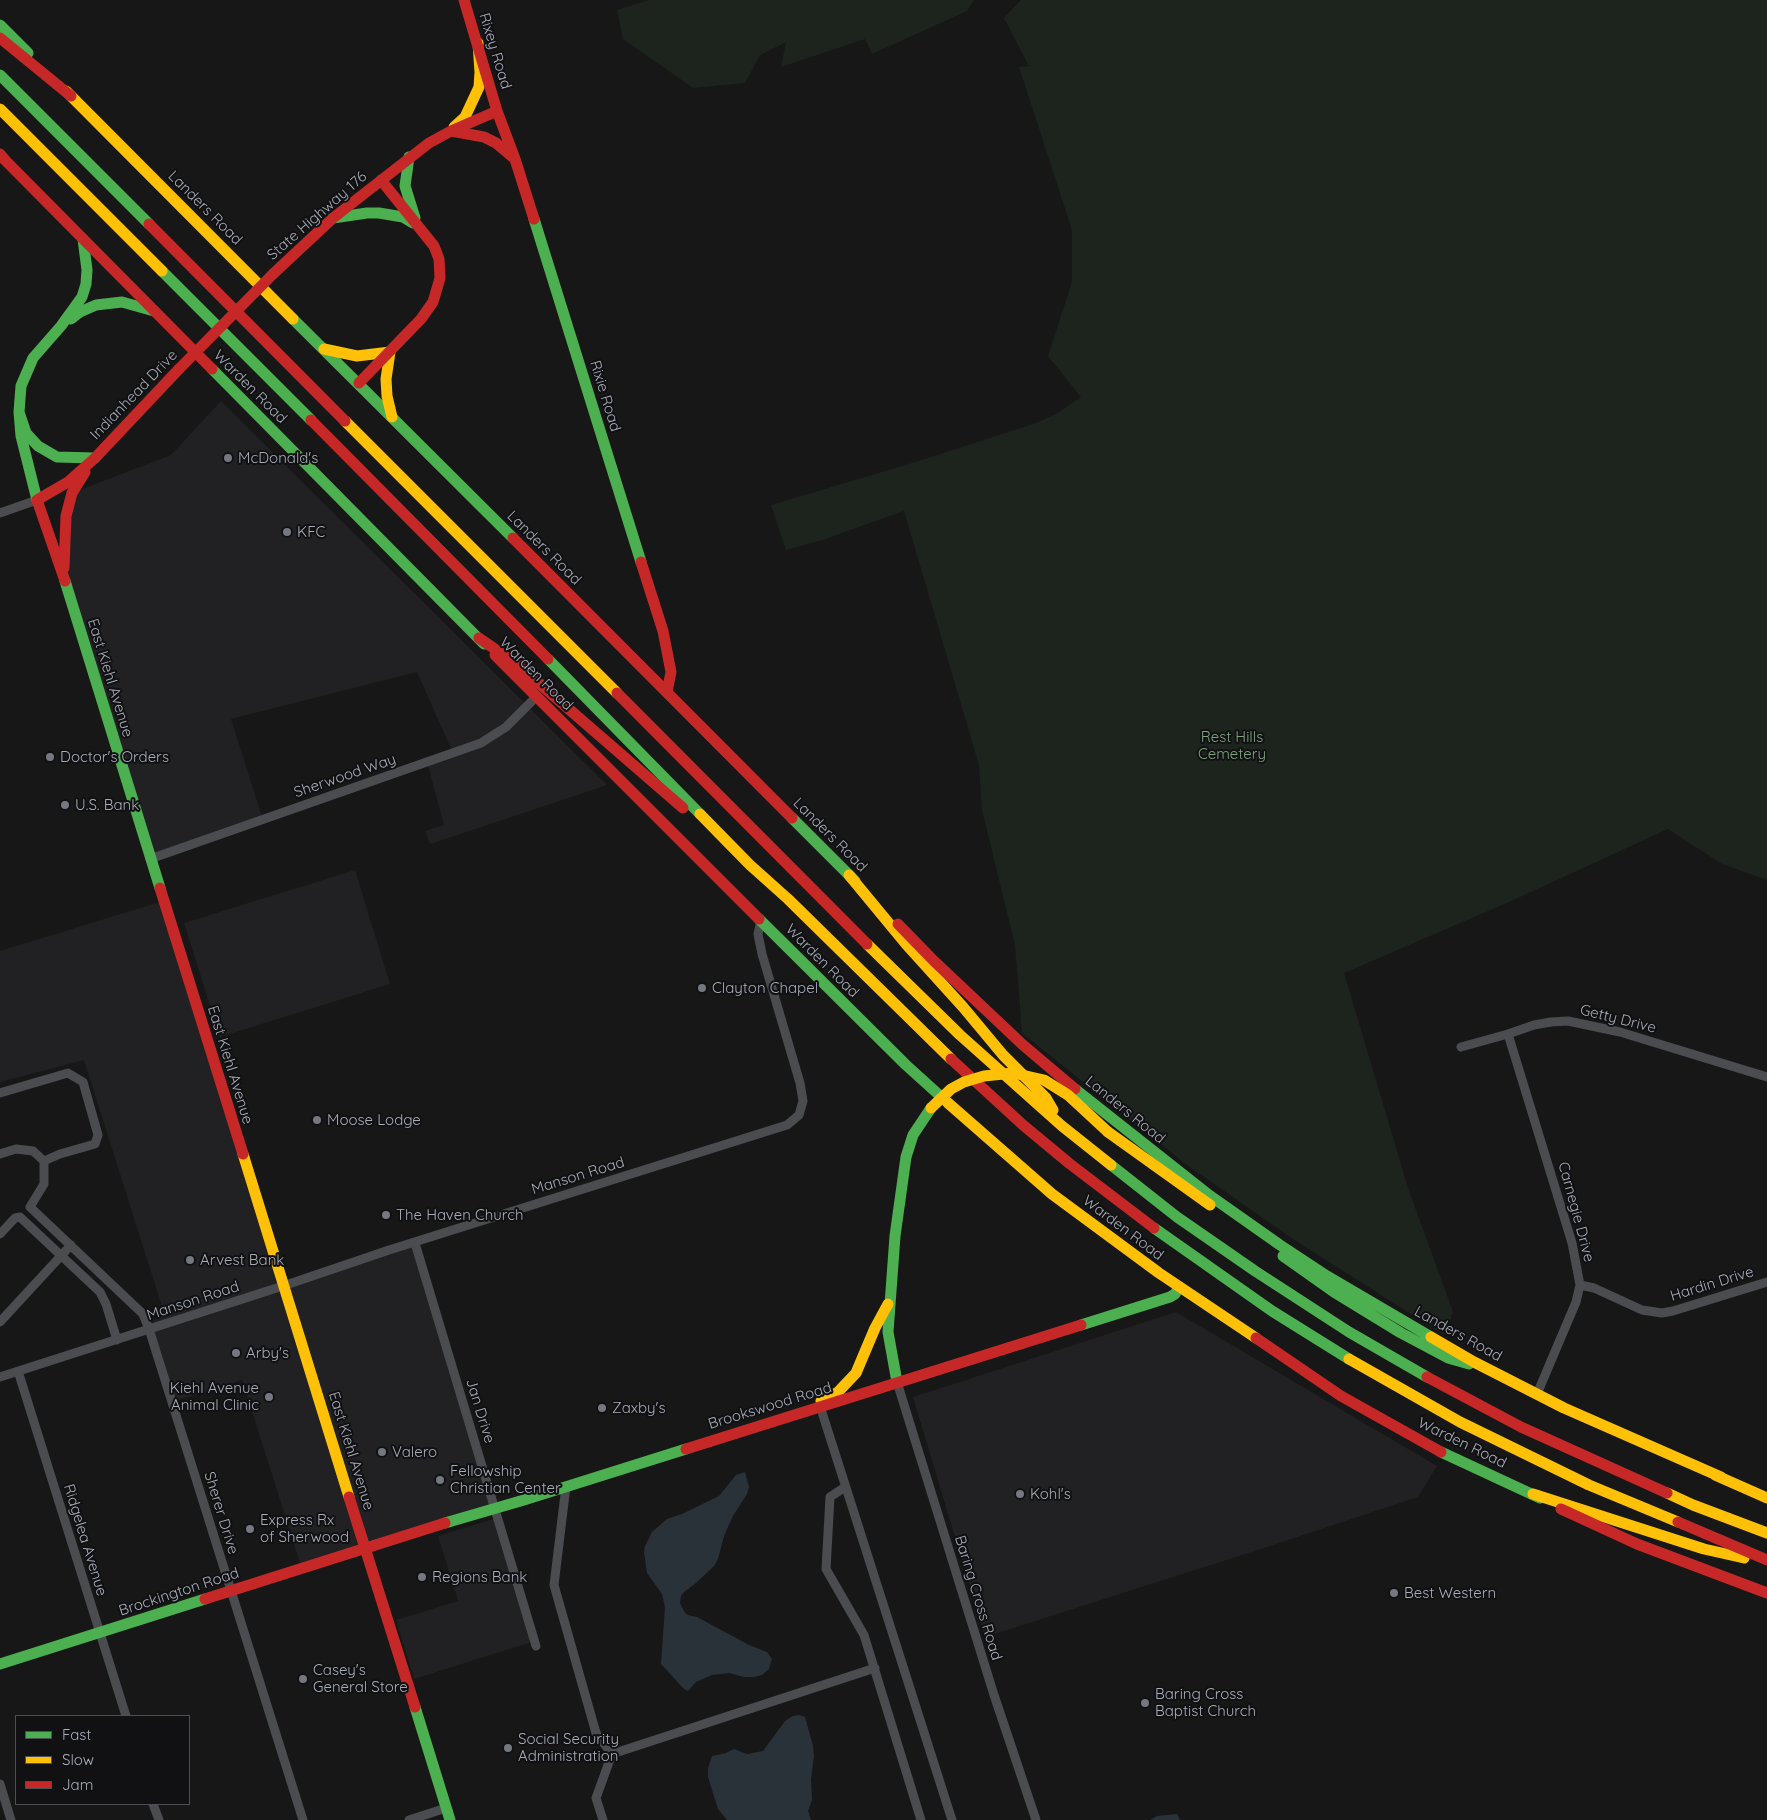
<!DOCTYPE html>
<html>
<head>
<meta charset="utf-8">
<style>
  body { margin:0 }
  #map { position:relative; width:1767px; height:1820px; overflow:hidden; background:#171717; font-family:Quicksand,sans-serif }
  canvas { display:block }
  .legend { position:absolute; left:15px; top:1715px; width:175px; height:90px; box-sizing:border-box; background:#111113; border:1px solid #4d4f55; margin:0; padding:6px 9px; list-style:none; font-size:15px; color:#a8adb8 }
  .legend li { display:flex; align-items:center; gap:10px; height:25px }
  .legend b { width:25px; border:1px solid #4d4f55 }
</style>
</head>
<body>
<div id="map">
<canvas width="1767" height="1820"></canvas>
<ul class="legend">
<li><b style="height:6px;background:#4caf50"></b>Fast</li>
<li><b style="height:6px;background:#ffc107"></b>Slow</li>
<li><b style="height:6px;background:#c62828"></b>Jam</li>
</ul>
</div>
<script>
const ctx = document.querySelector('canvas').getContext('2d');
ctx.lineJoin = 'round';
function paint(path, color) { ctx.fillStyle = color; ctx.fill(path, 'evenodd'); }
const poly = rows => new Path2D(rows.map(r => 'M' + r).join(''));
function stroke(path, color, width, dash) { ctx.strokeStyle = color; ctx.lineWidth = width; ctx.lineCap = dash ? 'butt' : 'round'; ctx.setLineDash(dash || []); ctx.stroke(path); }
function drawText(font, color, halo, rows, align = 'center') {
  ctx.font = font + ' Quicksand,sans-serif'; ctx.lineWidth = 4; ctx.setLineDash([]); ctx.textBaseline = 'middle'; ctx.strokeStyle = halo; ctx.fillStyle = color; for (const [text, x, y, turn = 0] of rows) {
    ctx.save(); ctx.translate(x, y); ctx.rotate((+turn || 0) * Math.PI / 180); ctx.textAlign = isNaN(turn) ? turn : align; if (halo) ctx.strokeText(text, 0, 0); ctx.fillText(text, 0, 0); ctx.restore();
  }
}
paint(poly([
  [221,401,607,785,430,844,425,831,444,825,427,762,453,753,417,672,231,719,263,820,152,863,65,583,72,493,171,455],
  [355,870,390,984,220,1037,184,923],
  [163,901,283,1286,415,1243,499,1507,302,1569,242,1380,172,1402,149,1329,153,1321,165,1316,84,1060,0,1082,0,951],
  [1176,1312,1437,1466,1418,1497,1264,1548,985,1637,913,1397],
  [500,1517,538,1640,414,1679,396,1620,458,1601,438,1536]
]), '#212123');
paint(poly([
  [649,0,974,0,967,11,872,54,865,39,781,67,786,42,760,55,745,83,693,88,623,39,617,10],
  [1021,0,1767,0,1767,880,1722,864,1668,829,1509,902,1344,973,1409,1191,1453,1312,1444,1335,1296,1241,1187,1165,1022,1033,1015,945,982,810,979,765,904,511,822,540,786,550,771,505,919,461,1036,423,1058,413,1081,397,1048,356,1072,282,1072,230,1019,67,1029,66,1004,18]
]), '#1d241e');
paint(poly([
  [745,1472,749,1487,747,1494,733,1516,724,1536,718,1559,714,1566,696,1583,684,1592,681,1596,680,1603,685,1613,688,1615,697,1617,749,1645,767,1652,772,1659,769,1669,762,1675,754,1677,744,1677,729,1673,712,1675,696,1682,688,1691,684,1689,661,1664,665,1607,662,1594,647,1573,644,1552,645,1546,652,1532,667,1519,682,1514,719,1496,736,1475],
  [799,1715,805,1717,813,1746,814,1756,811,1779,812,1800,808,1811,811,1820,727,1820,718,1809,708,1777,708,1768,712,1756,726,1753,734,1749,747,1754,763,1751,785,1721,793,1716],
  [1177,1814,1180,1820,1150,1820,1157,1816]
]), '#2a3239');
stroke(poly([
  [0,513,37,500],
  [150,859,481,743,506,727,536,697],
  [1508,1034,1572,1243,1580,1285,1576,1302,1537,1394],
  [1461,1047,1508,1034,1534,1025,1551,1022,1568,1021,1620,1032,1767,1077],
  [0,1093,68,1073,83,1082,98,1135,95,1144,60,1154,44,1161],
  [0,1154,16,1149,33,1151,44,1161,44,1184,30,1207,143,1314,149,1329,303,1820],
  [0,1234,15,1218,20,1217,100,1292,106,1304,117,1340],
  [415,1243,536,1646],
  [1580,1285,1594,1288,1642,1310,1662,1313,1673,1311,1767,1282],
  [0,1322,71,1245],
  [18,1371,126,1716],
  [0,1377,283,1286,389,1250,787,1125,799,1115,803,1101,800,1083,762,954,758,934,761,921],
  [897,1382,994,1695,1036,1820],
  [820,1406,952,1820],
  [566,1486,554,1585,596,1733,612,1754,596,1798,603,1820],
  [845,1487,830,1497,826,1569,864,1635,921,1820],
  [612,1754,875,1668],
  [0,1784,11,1820],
  [153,1804,159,1820],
  [409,1820,446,1808]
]), '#4b4c50', 9);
stroke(poly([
  [0,25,28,53],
  [0,75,149,224],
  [409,157,405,186,415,218],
  [333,218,367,213,379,213,403,217,413,223],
  [534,219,641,562],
  [162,271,311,420],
  [71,319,80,312,96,305,122,302,154,311],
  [293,319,513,538],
  [212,369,484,644],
  [19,412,26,433,38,446,57,457,95,458],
  [37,500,21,436,19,412,21,386,33,358,61,326,82,297,86,284,87,270,83,239],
  [65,581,160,888],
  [548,659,700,814],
  [792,818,855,881],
  [759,919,906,1065,948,1103],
  [1075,1089,1209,1195,1280,1245,1327,1276,1431,1337],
  [1111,1165,1177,1217,1255,1271,1349,1332,1427,1377],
  [1154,1228,1272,1311,1349,1359],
  [1283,1256,1334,1292,1401,1333,1448,1358,1469,1364],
  [1081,1325,1170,1297,1175,1294,1179,1287],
  [897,1382,888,1332,895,1236,906,1157,913,1135,931,1108],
  [1441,1452,1540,1498],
  [445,1523,524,1500,686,1449],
  [0,1664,205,1599],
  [415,1707,450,1820]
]), '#4caf50', 11);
stroke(poly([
  [66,91,293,319],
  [0,109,162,271],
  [454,127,465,117,479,87,480,72,478,43],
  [324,349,357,356,390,352,386,379,387,396,392,417],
  [345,421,617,693],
  [700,814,750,865,788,899,951,1059],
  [849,875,906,944,963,1007,1003,1055,1046,1098,1053,1110],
  [867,944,960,1035,1062,1126,1111,1165],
  [948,1103,1052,1194,1159,1273,1256,1338],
  [1108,1132,1210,1205],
  [243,1154,349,1497],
  [1431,1337,1474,1362,1564,1408,1721,1477],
  [1349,1359,1460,1422,1589,1485,1678,1522],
  [821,1401,838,1392,856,1373,875,1328,888,1304],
  [1715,1475,1767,1498],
  [1667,1493,1693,1505,1767,1533],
  [1533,1494,1704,1549,1744,1558]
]), '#ffc107', 11);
stroke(poly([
  [464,0,497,111,515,159,534,219],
  [0,38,71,96],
  [451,131,484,137,496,143,515,159],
  [0,154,6,161],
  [1,156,212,369],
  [149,224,345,421],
  [273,274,333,218,429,143,451,131,497,111],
  [359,383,421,319,433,302,440,278,439,259,434,246,381,180],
  [311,420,548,659],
  [513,538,792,818],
  [641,562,663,631,671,672,667,692],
  [64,568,66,516,72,493,85,472],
  [65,581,37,500,68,482,95,458,179,369],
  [479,638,518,665,683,808],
  [495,655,759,919],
  [617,693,867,944],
  [160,888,243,1154],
  [898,924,934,961,1023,1045,1075,1089],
  [951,1059,1023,1125,1070,1164,1154,1228],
  [1256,1338,1341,1396,1441,1452],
  [1427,1377,1521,1427,1667,1493],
  [686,1449,1081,1325],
  [349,1497,415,1707],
  [1561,1509,1637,1544,1767,1593],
  [1678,1522,1767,1560],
  [205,1599,445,1523]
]), '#c62828', 11);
stroke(poly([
  [931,1108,951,1089,964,1082,984,1076,1013,1073,1044,1080,1068,1095,1108,1132]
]), '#ffc107', 11);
stroke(poly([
  [179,369,273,274]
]), '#c62828', 11);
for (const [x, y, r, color] of [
  [228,458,5,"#757880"],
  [287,532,5,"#757880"],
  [50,757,5,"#757880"],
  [65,805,5,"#757880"],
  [702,988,5,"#757880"],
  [317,1120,5,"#757880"],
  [386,1215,5,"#757880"],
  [190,1260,5,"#757880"],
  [236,1353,5,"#757880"],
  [269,1397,5,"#757880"],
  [602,1408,5,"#757880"],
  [382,1452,5,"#757880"],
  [440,1480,5,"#757880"],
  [1020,1494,5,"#757880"],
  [250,1529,5,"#757880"],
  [422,1577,5,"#757880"],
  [1394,1593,5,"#757880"],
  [303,1679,5,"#757880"],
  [1145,1703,5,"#757880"],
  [508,1748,5,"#757880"]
]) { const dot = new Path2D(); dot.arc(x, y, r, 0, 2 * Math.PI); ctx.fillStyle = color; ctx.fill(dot); stroke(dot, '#111113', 2); }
drawText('15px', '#a8adb8', '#111113', [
  ["Rixey Road",495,51,73],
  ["Landers Road",205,208,45],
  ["State Highway 176",317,216,-41],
  ["Warden Road",250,387,45],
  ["Indianhead Drive",134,395,-46],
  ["Rixie Road",605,396,73],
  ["Landers Road",544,548,45],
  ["Warden Road",536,674,45],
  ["East Kiehl Avenue",110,678,73],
  ["Sherwood Way",345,776,-19],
  ["Landers Road",830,835,45],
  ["Warden Road",822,961,45],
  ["Getty Drive",1618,1019,14],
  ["East Kiehl Avenue",230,1065,73],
  ["Landers Road",1125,1110,39],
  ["Manson Road",578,1176,-17],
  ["Carnegie Drive",1576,1212,75],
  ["Warden Road",1123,1228,37],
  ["Hardin Drive",1712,1284,-17],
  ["Manson Road",193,1301,-18],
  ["Landers Road",1458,1334,29],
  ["Brookswood Road",770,1406,-17],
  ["Jan Drive",480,1411,73],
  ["Warden Road",1462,1443,26],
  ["East Kiehl Avenue",351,1451,73],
  ["Sherer Drive",221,1513,73],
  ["Ridgelea Avenue",85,1540,73],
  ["Brockington Road",179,1592,-18],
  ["Baring Cross Road",978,1598,73]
]);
drawText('15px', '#a8adb8', '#111113', [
  ["McDonald's",238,458],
  ["KFC",297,532],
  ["Doctor's Orders",60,757],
  ["U.S. Bank",75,805],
  ["Clayton Chapel",712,988],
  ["Moose Lodge",327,1120],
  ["The Haven Church",396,1215],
  ["Arvest Bank",200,1260],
  ["Arby's",246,1353],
  ["Kiehl Avenue",259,1388,"right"],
  ["Animal Clinic",259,1405,"right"],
  ["Zaxby's",612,1408],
  ["Valero",392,1452],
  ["Fellowship",450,1471],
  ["Christian Center",450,1488],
  ["Kohl's",1030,1494],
  ["Express Rx",260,1520],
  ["of Sherwood",260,1537],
  ["Regions Bank",432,1577],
  ["Best Western",1404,1593],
  ["Casey's",313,1670],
  ["General Store",313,1687],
  ["Baring Cross",1155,1694],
  ["Baptist Church",1155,1711],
  ["Social Security",518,1739],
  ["Administration",518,1756]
], 'left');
drawText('15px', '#7fa381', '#111113', [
  ["Rest Hills",1232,737],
  ["Cemetery",1232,754]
]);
</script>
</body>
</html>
